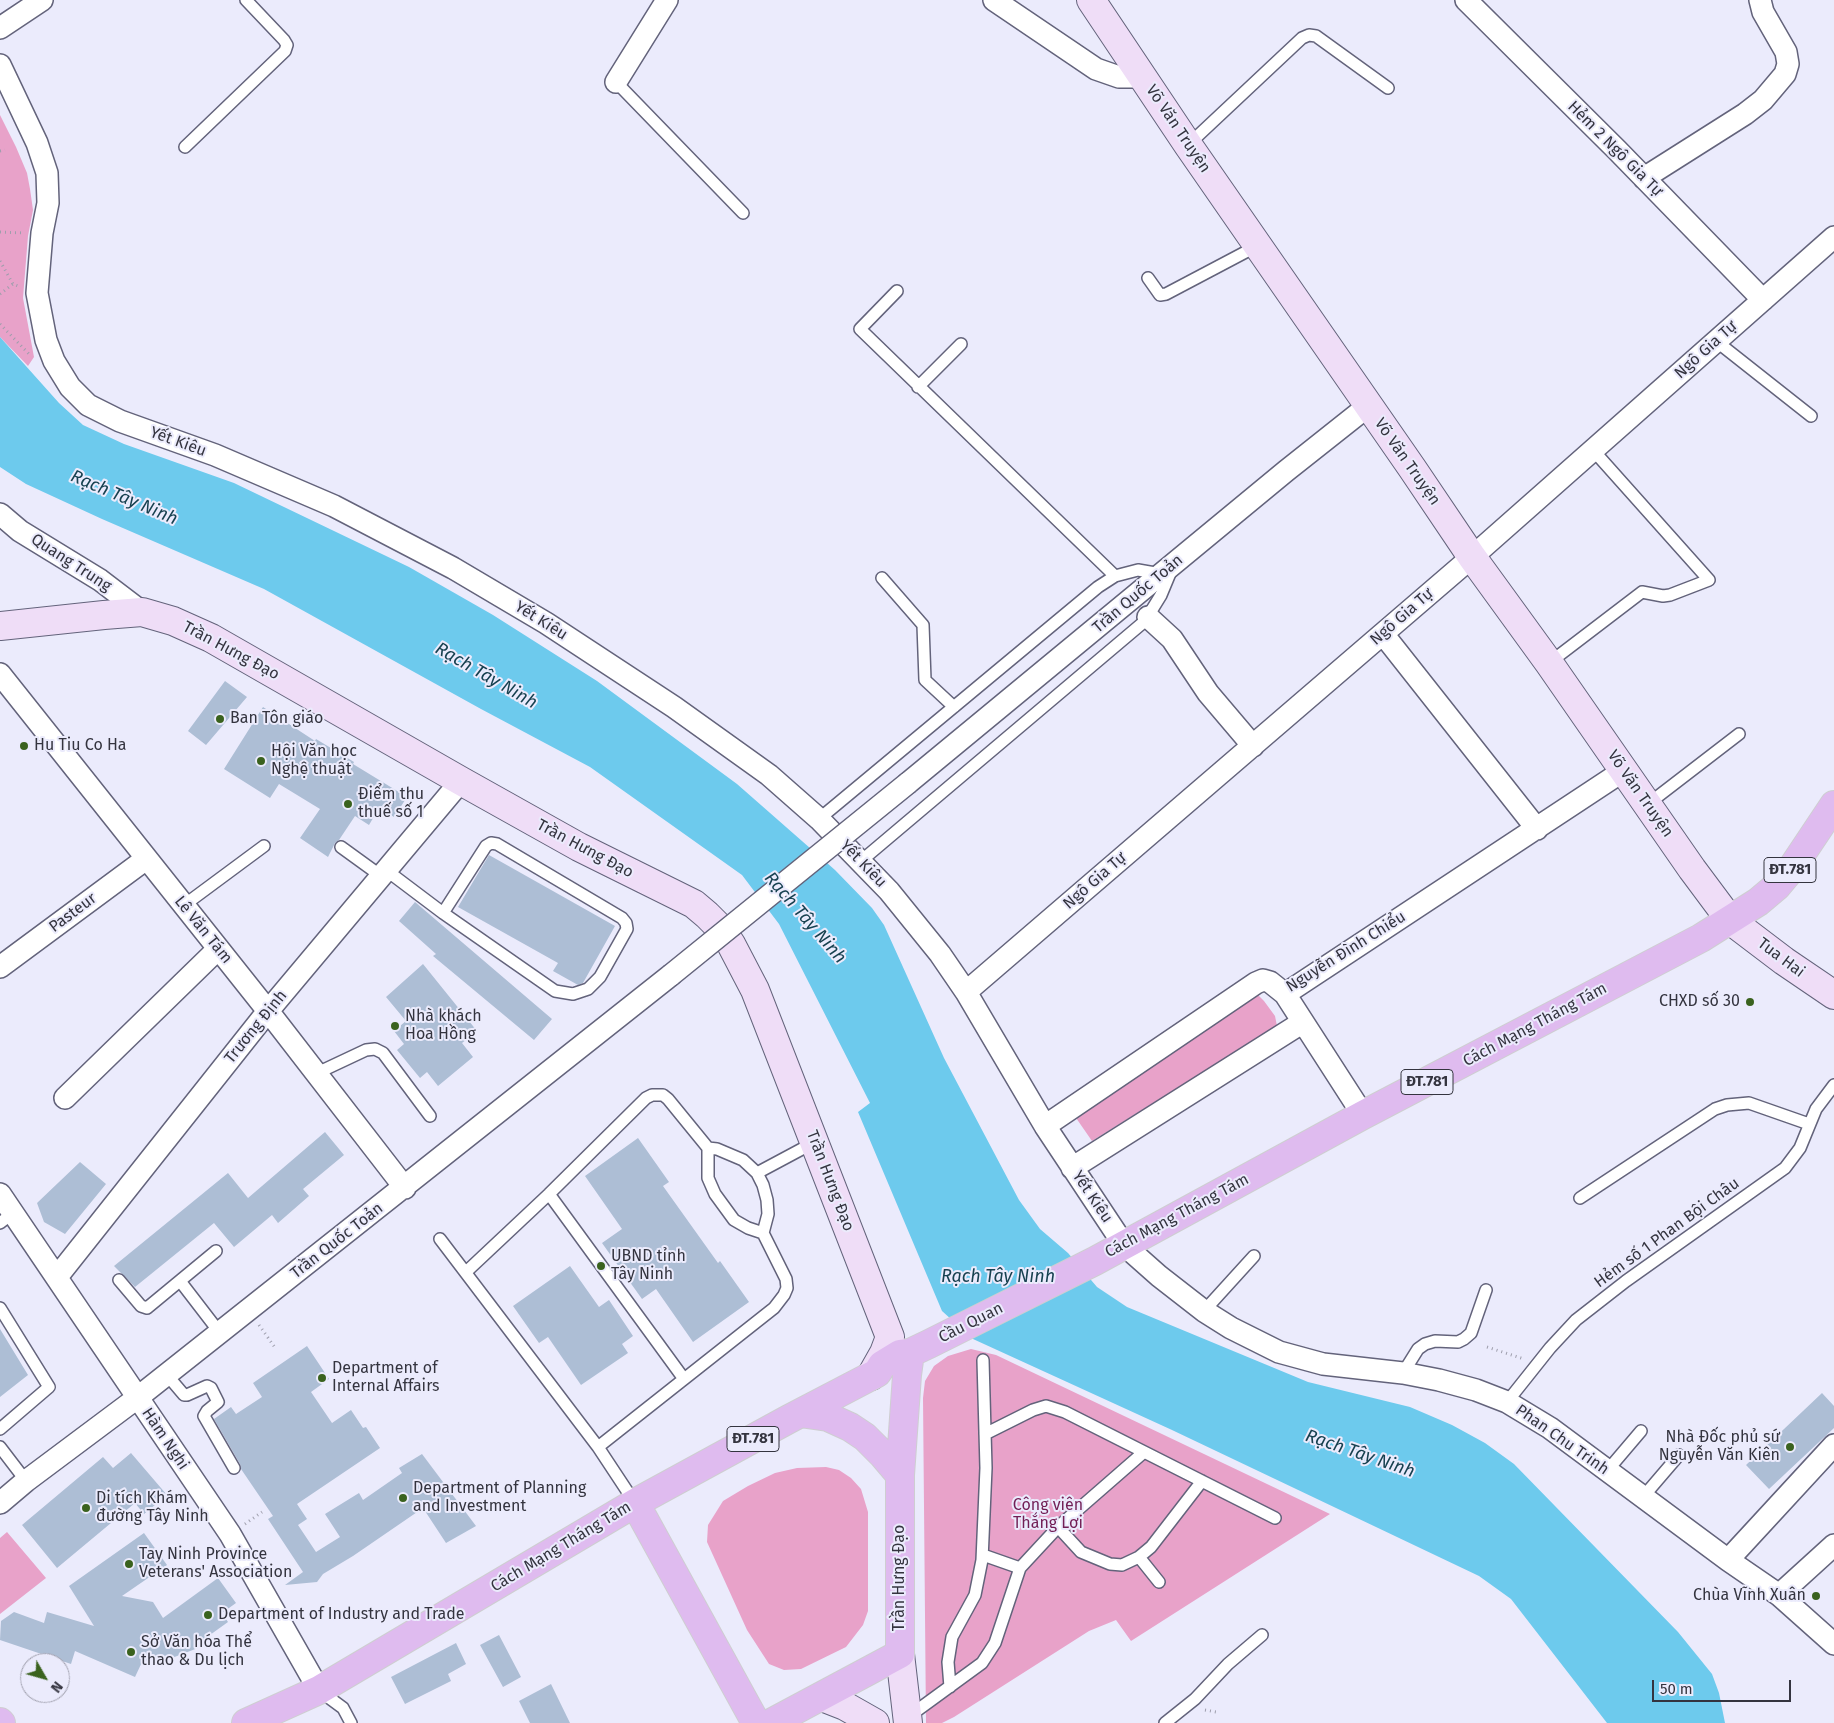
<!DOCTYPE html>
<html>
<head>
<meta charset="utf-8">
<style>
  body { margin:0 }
  #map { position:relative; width:1834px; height:1723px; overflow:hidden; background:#ebebfc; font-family:"Fira Sans",sans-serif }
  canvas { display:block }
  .north { position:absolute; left:20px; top:1653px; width:50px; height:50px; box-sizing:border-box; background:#ebebfc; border:1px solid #a2a2b0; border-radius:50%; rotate:128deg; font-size:14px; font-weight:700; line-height:20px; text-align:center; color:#34343f }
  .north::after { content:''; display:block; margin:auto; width:18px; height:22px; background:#3a621e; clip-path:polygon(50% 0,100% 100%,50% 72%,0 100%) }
  .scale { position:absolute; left:1652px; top:1680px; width:139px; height:22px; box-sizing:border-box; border:2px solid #34343f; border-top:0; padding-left:6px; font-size:15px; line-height:18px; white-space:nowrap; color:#34343f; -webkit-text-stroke:4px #ebebfc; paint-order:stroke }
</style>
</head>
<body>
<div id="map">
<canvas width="1834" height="1723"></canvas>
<div class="north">N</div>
<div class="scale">50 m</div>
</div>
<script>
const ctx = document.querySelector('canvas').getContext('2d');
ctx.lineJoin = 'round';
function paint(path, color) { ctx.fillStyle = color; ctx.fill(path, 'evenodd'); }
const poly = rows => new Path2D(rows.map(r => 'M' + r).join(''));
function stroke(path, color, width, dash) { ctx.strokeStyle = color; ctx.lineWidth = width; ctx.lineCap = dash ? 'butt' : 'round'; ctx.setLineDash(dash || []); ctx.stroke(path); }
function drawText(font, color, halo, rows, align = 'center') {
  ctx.font = font + ' "Fira Sans",sans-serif'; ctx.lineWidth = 4; ctx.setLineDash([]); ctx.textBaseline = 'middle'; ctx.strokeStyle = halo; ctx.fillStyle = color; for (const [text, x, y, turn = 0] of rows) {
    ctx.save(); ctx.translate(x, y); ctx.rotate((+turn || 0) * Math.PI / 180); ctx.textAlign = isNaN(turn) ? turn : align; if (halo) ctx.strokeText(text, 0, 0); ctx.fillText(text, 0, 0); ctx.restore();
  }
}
paint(poly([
  [0,115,16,147,27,173,30,189,33,210,28,236,23,298,34,357,28,366,0,337],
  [1256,993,1264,1001,1275,1016,1277,1026,1092,1141,1074,1115],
  [971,1349,996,1355,1330,1514,1131,1641,1116,1620,1089,1631,954,1717,942,1723,926,1723,923,1398,925,1381,934,1366,948,1356],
  [826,1467,839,1470,851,1478,861,1489,868,1512,868,1611,863,1625,846,1647,801,1669,784,1670,769,1664,747,1630,707,1542,708,1525,723,1501,748,1486,775,1473,797,1468],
  [7,1532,46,1578,0,1614,0,1538]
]), '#e8a2c9');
paint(poly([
  [0,337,59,403,83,425,124,444,234,483,409,567,493,615,597,681,737,784,835,870,872,908,884,925,944,1058,1019,1200,1040,1229,1068,1253,1097,1287,1127,1307,1308,1382,1410,1407,1452,1425,1485,1443,1514,1464,1678,1632,1712,1674,1719,1693,1725,1723,1607,1723,1511,1599,1479,1576,1172,1430,973,1339,942,1311,858,1112,870,1103,779,924,742,875,590,767,481,709,264,589,102,519,26,484,0,467]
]), '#6dcaed');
paint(poly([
  [225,681,247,697,206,745,188,731],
  [263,707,315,741,316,739,354,762,353,764,407,797,394,817,379,808,369,825,355,816,339,840,335,843,328,857,300,838,320,809,279,784,270,798,224,769],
  [489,855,615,926,583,983,578,985,553,971,558,963,458,907],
  [415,902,552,1019,534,1040,433,956,436,954,399,921],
  [423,964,477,1031,462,1043,473,1057,438,1086,427,1072,420,1078,397,1050,404,1044,394,1031,406,1021,386,997],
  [325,1132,344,1155,303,1189,309,1196,278,1223,272,1215,234,1247,214,1223,135,1287,114,1266,228,1173,248,1198],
  [638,1138,669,1182,663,1186,718,1263,720,1261,749,1302,693,1342,656,1289,642,1299,602,1243,622,1229,585,1176],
  [80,1162,106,1184,65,1234,44,1222,37,1203],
  [570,1266,599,1307,609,1300,633,1336,622,1344,628,1353,581,1385,548,1337,539,1343,513,1306],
  [0,1329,28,1375,0,1397],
  [307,1346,329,1379,311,1392,332,1423,351,1410,363,1428,366,1427,380,1448,297,1504,307,1519,298,1525,316,1552,340,1537,325,1514,359,1493,363,1500,402,1473,399,1468,422,1454,476,1526,446,1543,423,1508,353,1556,323,1574,317,1582,285,1585,303,1572,268,1519,273,1516,241,1469,240,1464,214,1419,231,1407,236,1414,262,1397,253,1383],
  [1822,1393,1834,1406,1834,1428,1769,1489,1746,1465],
  [131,1453,167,1495,144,1514,135,1503,57,1568,22,1525,103,1457,113,1468],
  [144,1533,167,1565,122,1596,153,1602,163,1618,218,1578,236,1603,222,1613,228,1622,196,1645,198,1648,164,1661,153,1662,143,1660,135,1677,75,1651,71,1664,0,1640,1,1621,14,1612,44,1623,47,1612,94,1626,69,1586],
  [499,1635,521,1677,503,1687,480,1645],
  [456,1643,466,1664,448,1674,451,1681,405,1704,391,1677],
  [551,1684,570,1723,530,1723,519,1701]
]), '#adbed5');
const lane = poly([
  [616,82,743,213],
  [1188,145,1302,38,1309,35,1316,36,1388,88],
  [185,147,285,51,287,45,284,40,246,0],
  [1148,278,1160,295,1166,294,1257,246],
  [897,291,860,329,1115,576],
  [1716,341,1811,416],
  [918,387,961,344],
  [882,578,923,625,925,680,954,707],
  [1549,663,1642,592,1663,596,1670,595,1709,580,1593,450],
  [1648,804,1739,734],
  [819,819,1098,587,1115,576,1138,570,1161,574],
  [341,847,381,876],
  [861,861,1145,621,1161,595,1171,571],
  [386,870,443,913,555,991,573,994,588,989,600,977,627,929,626,923,622,918,497,844,491,843,486,846,443,913],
  [183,906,264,846],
  [315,1074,366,1050,375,1049,383,1053,430,1116],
  [708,1148,708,1178,715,1194,734,1220,748,1228,763,1233],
  [757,1173,815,1142],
  [549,1194,684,1379],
  [1580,1198,1715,1109,1727,1105,1749,1103,1809,1124],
  [0,1223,13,1213],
  [440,1239,598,1447,635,1503],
  [466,1272,549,1194,646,1098,652,1095,663,1095,668,1099,708,1148,717,1149,743,1160,757,1173,763,1185,767,1200,768,1214,763,1233,786,1279,787,1288,784,1295,774,1308,598,1447],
  [119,1280,141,1306,147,1308,216,1251],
  [180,1281,220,1333],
  [0,1308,49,1387,0,1429],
  [1204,1311,1254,1256],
  [1403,1373,1418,1349,1425,1344,1435,1341,1458,1342,1464,1339,1471,1333,1486,1290],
  [167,1375,184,1395,187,1395,207,1386,211,1388,218,1402,207,1411,204,1416,234,1468],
  [1507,1402,1550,1348,1576,1320,1626,1281,1785,1168,1800,1148,1816,1109,1834,1085],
  [985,1434,1033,1410,1046,1406,1065,1412,1275,1518],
  [0,1447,26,1481],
  [1607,1471,1641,1431],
  [1643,1497,1679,1455],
  [1058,1527,1081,1552,1110,1564,1122,1565,1139,1557,1151,1547,1202,1481],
  [983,1555,1020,1568],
  [1139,1557,1159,1582],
  [950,1687,948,1662,952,1637,975,1595,982,1560,986,1468,983,1360],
  [320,1691,343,1708,351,1723],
  [908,1717,982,1663,995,1643,1020,1568,1058,1527,1144,1452],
  [1165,1723,1195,1699,1228,1664,1262,1635]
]);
const street = poly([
  [994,0,1096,69,1119,77,1143,77],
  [1466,0,1617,150,1763,300],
  [0,28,42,0],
  [0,65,37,143,47,173,48,203,42,233,37,293,46,340,54,361,70,387,88,405,120,421,215,455,334,506,453,568,546,623,674,707,769,775,819,819,889,891,940,954,966,992,1045,1126,1124,1245,1159,1276,1204,1311,1231,1328,1279,1352,1323,1364,1403,1373,1439,1380,1476,1390,1507,1402,1550,1428,1728,1560,1779,1595,1834,1644],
  [616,82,667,0],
  [1644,178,1745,114,1763,100,1785,74,1788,64,1786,52,1763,12,1760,0],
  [0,514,20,531,100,580,142,612],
  [1148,617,1172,639,1208,693,1253,746],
  [1383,634,1537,829],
  [0,674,268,1011,405,1188],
  [908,783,1286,471,1368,406],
  [0,967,146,859],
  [966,992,1472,557,1834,237],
  [1285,994,1623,771],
  [65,1098,218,949],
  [1045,1126,1256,983,1263,980,1270,982,1285,994,1363,1115],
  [1072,1168,1303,1022],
  [0,1194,230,1534,319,1690],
  [57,1277,268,1011,461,781],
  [0,1503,26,1481,137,1398,671,975],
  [1728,1560,1834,1445],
  [1779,1595,1834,1545]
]);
const secondary = poly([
  [1091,0,1188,145,1412,468,1472,557,1549,663,1692,869,1730,920,1784,961,1834,995],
  [0,626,104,615,142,612,173,621,211,638,461,781,579,847,694,904,707,915,721,929,731,944,755,990,890,1337,884,1353,871,1376],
  [900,1654,908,1723],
  [822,1697,845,1706,875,1723]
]);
const primary = poly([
  [800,1413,828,1417,850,1427,865,1437,883,1455,900,1475],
  [635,1503,756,1723],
  [0,1722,1,1723],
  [246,1723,319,1690,635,1503,789,1419,877,1373,882,1365,900,1354,910,1353,929,1344,1095,1261,1363,1115,1701,938,1758,902,1777,886,1792,868,1834,805],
  [771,1723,900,1654,900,1475,907,1375,910,1353]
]);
stroke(lane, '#63637b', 14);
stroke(street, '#63637b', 24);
stroke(secondary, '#63637b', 30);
stroke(primary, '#ceced1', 30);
stroke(poly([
  [0,151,5,150],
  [0,232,24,233],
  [0,261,13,284,18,286],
  [0,294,13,284],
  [0,324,31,356],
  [259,1325,276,1349],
  [1487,1347,1524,1359],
  [245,1524,262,1512],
  [1205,1710,1216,1712]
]), '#9e9eac', 3, [1, 4]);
stroke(lane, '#fff', 11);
stroke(street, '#fff', 21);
stroke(secondary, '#efddf7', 28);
stroke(primary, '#dfbbef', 28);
const streetBridge = poly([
  [671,975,908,783]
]);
stroke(streetBridge, '#63637b', 24, []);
stroke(streetBridge, '#fff', 21);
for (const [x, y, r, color] of [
  [220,719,5,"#3a621e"],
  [24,746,5,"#3a621e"],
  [261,761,5,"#3a621e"],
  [348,804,5,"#3a621e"],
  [1750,1002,5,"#3a621e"],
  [395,1026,5,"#3a621e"],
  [601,1266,5,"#3a621e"],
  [322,1378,5,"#3a621e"],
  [1790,1447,5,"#3a621e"],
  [403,1498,5,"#3a621e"],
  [86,1508,5,"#3a621e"],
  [129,1564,5,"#3a621e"],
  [1816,1596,5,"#3a621e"],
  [208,1615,5,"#3a621e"],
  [131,1652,5,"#3a621e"]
]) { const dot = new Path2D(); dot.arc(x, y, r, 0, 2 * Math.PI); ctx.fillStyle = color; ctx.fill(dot); stroke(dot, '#ebebfc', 2); }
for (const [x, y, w] of [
  [1790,870,52],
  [1427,1082,52],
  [753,1439,52]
]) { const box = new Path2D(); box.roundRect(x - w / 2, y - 12.5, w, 25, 4); ctx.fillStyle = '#ebebfc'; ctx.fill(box); stroke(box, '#34343f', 1); }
drawText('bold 15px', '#34343f', null, [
  ["ĐT.781",1790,870],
  ["ĐT.781",1427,1082],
  ["ĐT.781",753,1439]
]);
drawText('16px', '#34343f', '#ebebfc', [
  ["Võ Văn Truyện",1178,129,56],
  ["Hẻm 2 Ngô Gia Tự",1615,149,45],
  ["Ngô Gia Tự",1706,350,-42],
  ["Yết Kiêu",178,442,20],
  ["Võ Văn Truyện",1407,462,55],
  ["Quang Trung",71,563,33],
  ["Trần Quốc Toản",1138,594,-40],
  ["Ngô Gia Tự",1402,617,-41],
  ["Yết Kiêu",541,621,32],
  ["Trần Hưng Đạo",231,651,28],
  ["Võ Văn Truyện",1640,794,55],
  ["Trần Hưng Đạo",585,849,28],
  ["Yết Kiêu",863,864,46],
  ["Ngô Gia Tự",1095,881,-41],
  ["Pasteur",73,913,-37],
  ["Lê Văn Tám",203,930,51],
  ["Nguyễn Đình Chiểu",1346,952,-32],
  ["Tua Hai",1781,958,37],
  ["Cách Mạng Tháng Tám",1535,1025,-28],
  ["Trương Định",256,1027,-51],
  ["Trần Hưng Đạo",830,1181,69],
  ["Yết Kiêu",1092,1197,56],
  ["Cách Mạng Tháng Tám",1177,1216,-28],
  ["Hẻm số 1 Phan Bội Châu",1667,1233,-36],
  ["Trần Quốc Toản",337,1241,-38],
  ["Cầu Quan",971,1323,-27],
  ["Hàm Nghi",165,1439,56],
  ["Phan Chu Trinh",1562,1440,35],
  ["Cách Mạng Tháng Tám",561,1547,-31],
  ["Trần Hưng Đạo",900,1578,-90]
]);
drawText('16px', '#34343f', '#ebebfc', [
  ["Ban Tôn giáo",230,719],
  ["Hu Tiu Co Ha",34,746],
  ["Hội Văn học",271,752],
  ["Nghệ thuật",271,770],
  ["Điểm thu",358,795],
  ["thuế số 1",358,813],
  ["CHXD số 30",1740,1002,"right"],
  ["Nhà khách",405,1017],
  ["Hoa Hồng",405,1035],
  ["UBND tỉnh",611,1257],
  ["Tây Ninh",611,1275],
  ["Department of",332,1369],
  ["Internal Affairs",332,1387],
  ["Nhà Đốc phủ sứ",1780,1438,"right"],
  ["Nguyễn Văn Kiên",1780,1456,"right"],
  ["Department of Planning",413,1489],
  ["and Investment",413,1507],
  ["Di tích Khám",96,1499],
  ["đường Tây Ninh",96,1517],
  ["Tay Ninh Province",139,1555],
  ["Veterans' Association",139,1573],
  ["Chùa Vĩnh Xuân",1806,1596,"right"],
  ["Department of Industry and Trade",218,1615],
  ["Sở Văn hóa Thể",141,1643],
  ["thao & Du lịch",141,1661]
], 'left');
drawText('16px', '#721e55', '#ebebfc', [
  ["Công viên",1048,1506],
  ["Thắng Lợi",1048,1524]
]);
drawText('italic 18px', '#174150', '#ebebfc', [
  ["Rạch Tây Ninh",124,498,23],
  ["Rạch Tây Ninh",486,676,30],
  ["Rạch Tây Ninh",805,918,49],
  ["Rạch Tây Ninh",998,1277],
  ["Rạch Tây Ninh",1360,1454,19]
]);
</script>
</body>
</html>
